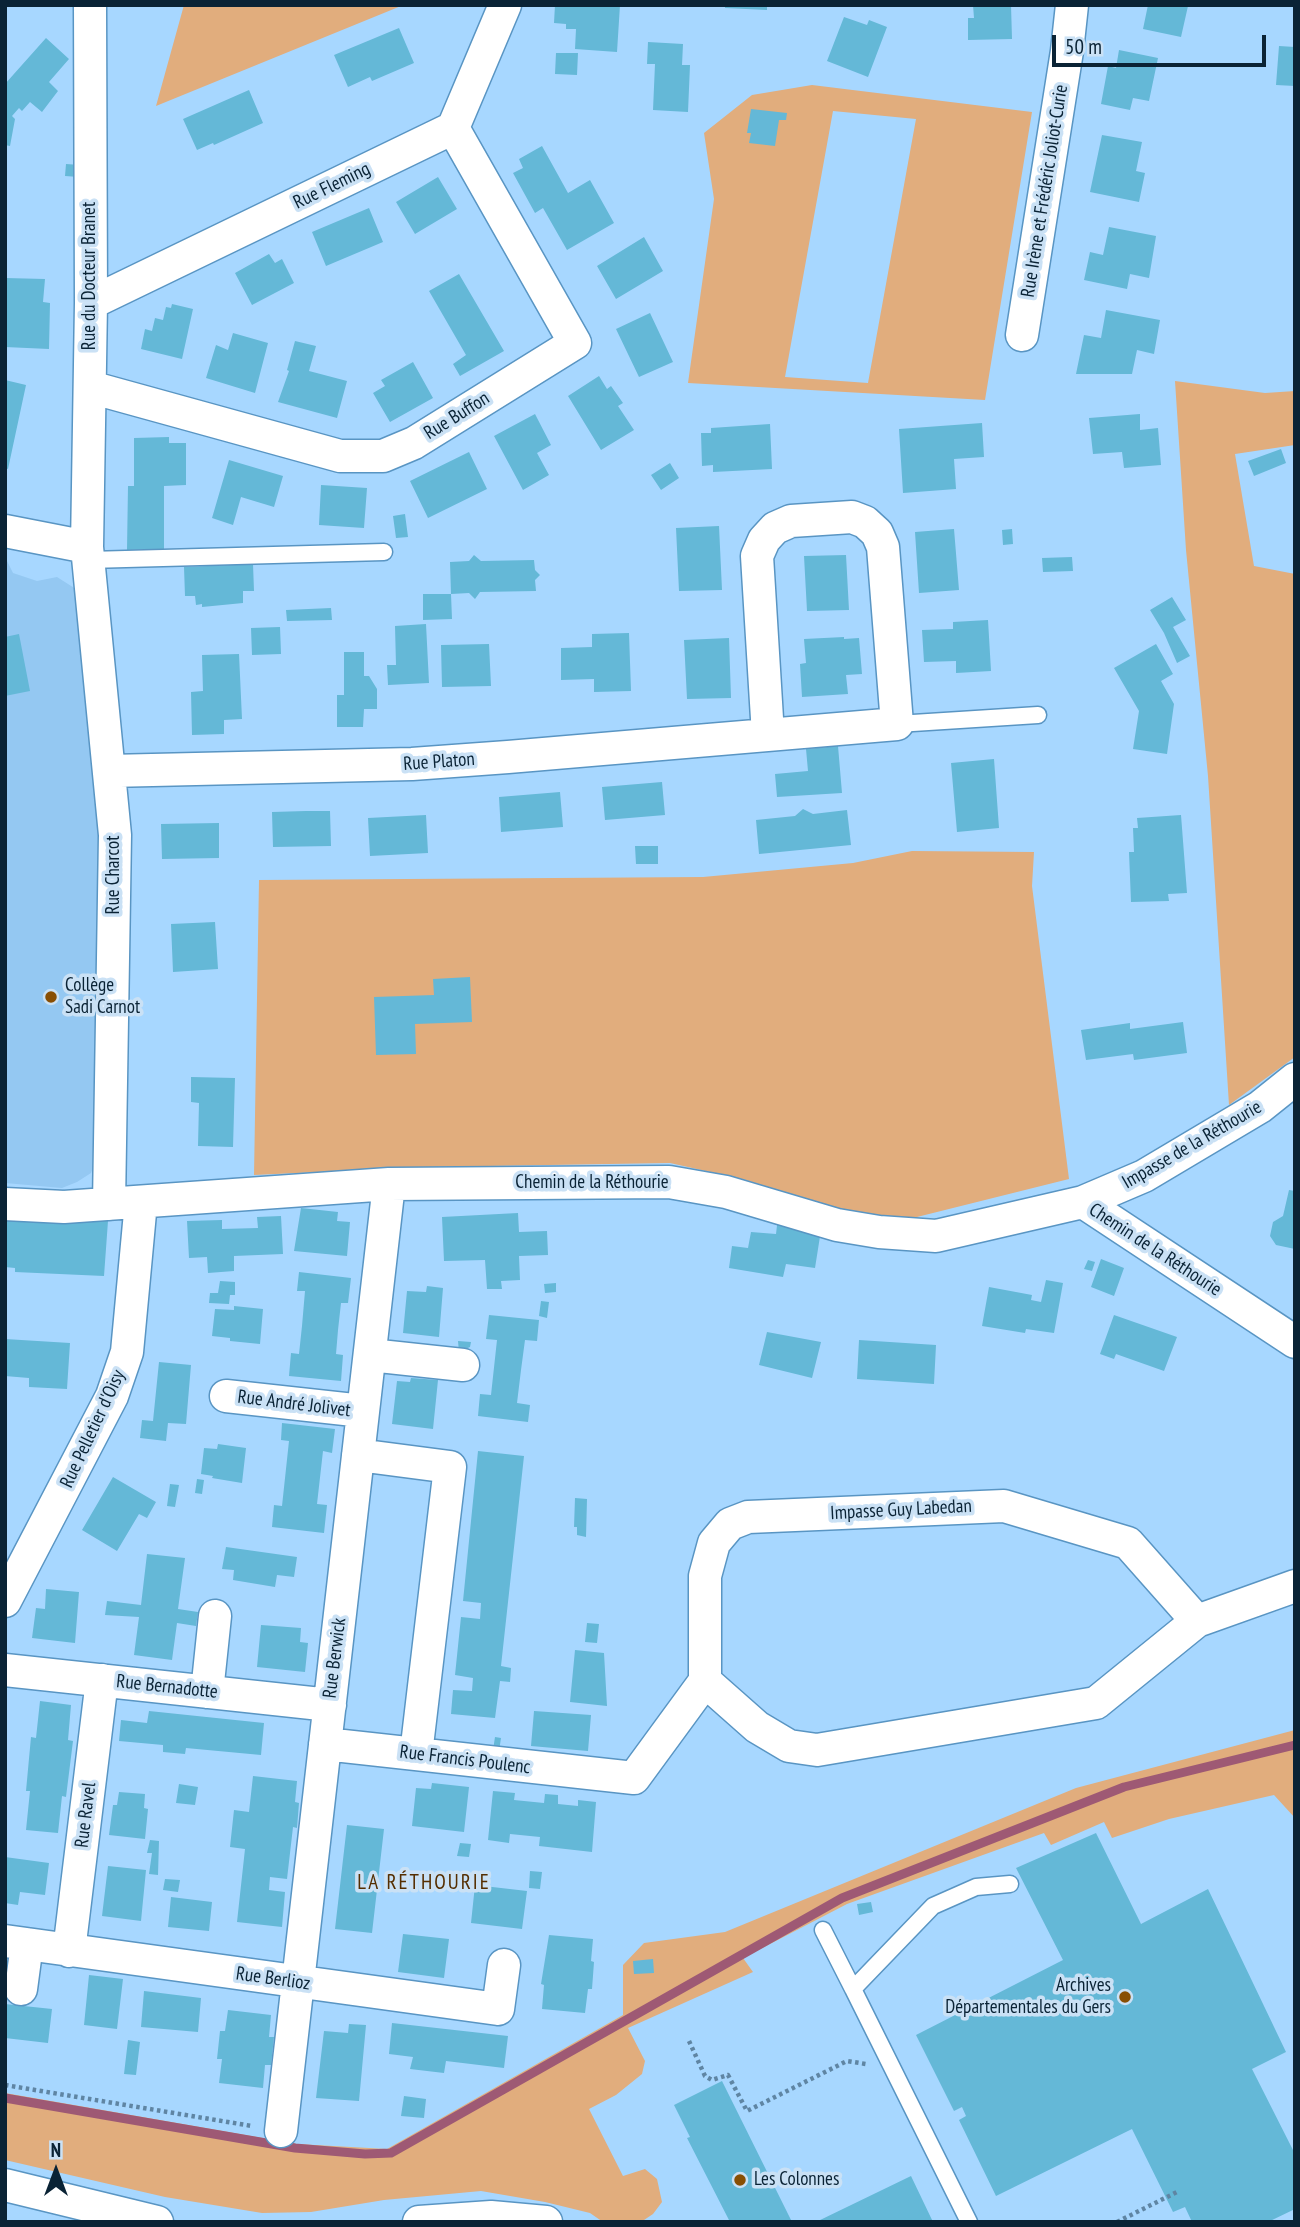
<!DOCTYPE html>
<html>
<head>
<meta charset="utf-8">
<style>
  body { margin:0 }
  #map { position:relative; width:1300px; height:2227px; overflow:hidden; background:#a7d7ff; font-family:"PT Sans Narrow",sans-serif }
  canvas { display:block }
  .frame { position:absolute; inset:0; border:7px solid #0a2335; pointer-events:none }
  .north { position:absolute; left:21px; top:2136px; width:70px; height:70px; -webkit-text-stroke:5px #cae1f5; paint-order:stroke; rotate:0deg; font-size:19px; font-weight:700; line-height:28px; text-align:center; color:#0a2335 }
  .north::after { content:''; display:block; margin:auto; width:24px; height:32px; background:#0a2335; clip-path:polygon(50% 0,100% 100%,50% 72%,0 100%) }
  .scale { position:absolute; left:1052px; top:35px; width:214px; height:32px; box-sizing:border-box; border:4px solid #0a2335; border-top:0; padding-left:9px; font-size:21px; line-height:24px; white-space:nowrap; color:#0a2335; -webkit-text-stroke:5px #cae1f5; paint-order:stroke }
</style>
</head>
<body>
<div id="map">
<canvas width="1300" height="2227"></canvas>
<div class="frame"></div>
<div class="north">N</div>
<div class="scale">50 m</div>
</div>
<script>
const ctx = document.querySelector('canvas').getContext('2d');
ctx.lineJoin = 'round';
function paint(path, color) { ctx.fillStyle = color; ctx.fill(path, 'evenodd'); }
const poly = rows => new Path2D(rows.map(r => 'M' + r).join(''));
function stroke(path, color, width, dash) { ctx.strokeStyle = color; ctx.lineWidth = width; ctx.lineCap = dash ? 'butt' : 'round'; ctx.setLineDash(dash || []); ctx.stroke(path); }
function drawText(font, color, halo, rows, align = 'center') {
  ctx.font = font + ' "PT Sans Narrow",sans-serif'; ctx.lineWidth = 7; ctx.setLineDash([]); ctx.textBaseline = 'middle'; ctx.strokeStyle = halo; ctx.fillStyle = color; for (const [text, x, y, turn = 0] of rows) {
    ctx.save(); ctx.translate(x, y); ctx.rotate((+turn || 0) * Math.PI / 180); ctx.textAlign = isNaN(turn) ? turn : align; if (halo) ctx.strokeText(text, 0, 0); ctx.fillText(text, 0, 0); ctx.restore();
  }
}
paint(poly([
  [5,557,13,573,37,581,57,577,79,591,99,837,97,1156,91,1173,77,1182,62,1188,5,1183]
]), '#94c8f2');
paint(poly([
  [184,5,401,5,401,6,156,106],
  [812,85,1032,112,985,400,688,383,714,199,704,133,752,95],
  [833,111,916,119,868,383,785,377],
  [1175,381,1265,393,1295,391,1295,445,1235,454,1254,566,1295,574,1295,1057,1229,1105,1208,776,1186,550],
  [912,851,1034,852,1032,886,1069,1179,917,1217,886,1219,842,1212,746,1180,670,1163,427,1167,254,1175,259,880,703,877,853,863],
  [1295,1730,1295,1818,1274,1795,1169,1819,1112,1838,1104,1822,1051,1845,1044,1833,847,1904,743,1958,753,1972,628,2028,645,2061,642,2074,616,2095,589,2109,623,2176,645,2169,657,2179,662,2202,653,2214,641,2222,603,2222,590,2213,545,2202,481,2191,384,2200,311,2212,262,2213,165,2197,5,2160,5,2093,297,2144,387,2149,623,2015,623,1965,644,1943,725,1932,1076,1788]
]), '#e1ad7d');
stroke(poly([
  [5,2098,295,2148,365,2154,391,2153,842,1898,1124,1787,1295,1745]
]), '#9e5974', 9);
paint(poly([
  [555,5,620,5,617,52,575,49,576,29,566,29,566,24,554,23],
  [725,5,767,5,767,10,725,8],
  [973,5,1011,5,1012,39,968,40,968,18,974,18],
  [1148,5,1188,6,1181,37,1143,29],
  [844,17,867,25,869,20,887,27,868,77,827,61],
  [399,28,414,63,372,81,370,77,348,87,334,55],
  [46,38,69,59,49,82,58,91,42,112,30,102,22,111,19,108,12,116,15,119,10,146,5,145,5,84],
  [648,42,683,44,682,65,690,65,688,112,653,110,655,64,647,64],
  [1279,46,1295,47,1295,86,1276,85],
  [1119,50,1158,58,1149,101,1133,98,1130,110,1101,104,1108,66,1116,68],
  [556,53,578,53,577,75,555,74],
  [249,90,263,123,214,145,213,143,197,150,183,119],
  [751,109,787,113,786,120,779,120,775,146,749,143,751,133,747,133],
  [1102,135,1142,142,1136,171,1145,173,1139,202,1090,192],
  [542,146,568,193,590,180,614,223,567,250,543,208,535,213,513,173,523,168,519,159],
  [66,164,80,165,79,177,65,176],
  [438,177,457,209,415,234,396,202],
  [369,208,383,242,326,266,312,232],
  [1109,227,1156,236,1149,278,1130,274,1127,289,1084,280,1090,252,1103,255],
  [644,237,663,271,616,299,597,266],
  [269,254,275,263,282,259,294,283,252,305,235,273],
  [459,274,504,351,460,376,453,364,466,355,429,291],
  [5,278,45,279,43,302,50,303,49,349,5,347],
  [172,304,193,309,182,359,141,349,145,329,152,331,155,318,163,320,166,307,171,308],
  [1106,310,1160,320,1154,354,1137,350,1132,374,1076,374,1084,335,1101,338],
  [650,313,673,362,639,377,616,329],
  [233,333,268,343,255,393,206,378,216,345,228,350],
  [295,341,316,346,309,371,347,381,337,418,278,402,289,371,287,370],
  [413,362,433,398,390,422,373,393,385,386,381,380],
  [599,376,607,389,611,386,623,403,618,406,634,430,601,450,568,396],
  [5,380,26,385,8,469,5,468],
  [535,414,551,445,537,453,549,475,523,490,494,436],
  [1140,414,1140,430,1158,428,1161,465,1124,468,1122,452,1093,454,1089,418],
  [982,423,984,457,954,459,956,489,903,493,899,429],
  [770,424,772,469,713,472,713,465,702,466,701,433,711,433,711,428],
  [169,437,169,443,186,443,186,485,164,486,164,549,127,550,128,486,134,486,134,438],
  [1281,449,1286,463,1254,476,1248,461],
  [469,452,487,489,428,518,410,481],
  [229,460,283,476,274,507,241,497,233,525,212,518],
  [670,463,679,478,661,490,651,475],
  [321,485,367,488,364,528,319,525],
  [405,514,408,537,396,538,393,516],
  [719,526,722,590,679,591,676,528],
  [954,529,959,590,919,593,915,532],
  [1012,529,1013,544,1003,545,1002,530],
  [474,555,481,561,534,560,535,570,540,575,535,580,536,591,480,592,475,599,469,593,451,594,450,562,469,561],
  [846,555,849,610,807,611,804,556],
  [1072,557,1073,571,1043,572,1042,558],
  [253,564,254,591,243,591,243,603,202,607,202,604,196,605,195,596,185,596,184,567],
  [423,594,451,594,452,619,423,620],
  [1172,597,1186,620,1173,627,1190,656,1177,663,1164,633,1150,610],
  [331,608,332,620,287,621,286,610],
  [988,620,991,671,956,673,956,661,924,662,922,630,953,629,953,622],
  [426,624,429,683,388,685,387,665,396,665,395,626],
  [280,627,281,654,252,655,251,628],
  [629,633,631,691,594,692,594,679,561,680,561,648,592,647,592,634],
  [19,634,30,691,5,696,5,637],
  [844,637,844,639,859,638,862,674,846,675,848,694,802,697,800,664,806,663,804,639],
  [729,638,731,698,687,699,684,640],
  [489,644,491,686,442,687,441,645],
  [1156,644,1173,674,1161,681,1174,704,1167,754,1133,749,1139,711,1114,668],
  [344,652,364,652,364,676,369,676,377,689,377,709,364,709,363,727,337,727,337,695,344,695],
  [239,654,242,719,224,720,224,734,192,735,191,692,203,691,202,655],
  [838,746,842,793,777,797,775,774,808,771,806,749],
  [994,759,999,828,957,832,951,763],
  [662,782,665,815,605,820,602,787],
  [560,792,563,827,501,832,499,797],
  [803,809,813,814,847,810,851,845,759,854,756,820,795,816],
  [306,811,330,811,331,846,273,847,272,812],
  [426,815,428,853,370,856,368,818],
  [1181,815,1187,893,1168,894,1169,901,1131,902,1129,852,1134,852,1133,828,1138,828,1137,818],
  [219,823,219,858,162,859,161,824],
  [635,846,658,846,658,864,636,864],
  [215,922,218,969,173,972,171,924],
  [470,977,472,1022,415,1024,416,1054,376,1055,374,997,434,995,433,979],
  [1183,1022,1187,1053,1134,1060,1133,1054,1086,1060,1081,1030,1130,1023,1130,1029],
  [191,1077,235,1078,233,1147,198,1146,199,1103,191,1102],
  [1289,1190,1295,1191,1295,1249,1276,1245,1270,1236,1273,1222,1283,1216],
  [301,1208,338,1212,337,1221,350,1222,347,1256,294,1251],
  [518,1213,519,1232,547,1231,548,1255,519,1256,520,1280,501,1281,502,1289,487,1289,485,1260,444,1261,442,1217],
  [281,1216,283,1254,234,1256,234,1271,208,1273,207,1257,189,1258,187,1221,222,1220,222,1229,258,1228,257,1217],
  [5,1217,108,1221,104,1276,15,1272,15,1268,5,1267],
  [778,1217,821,1230,815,1268,786,1264,783,1277,729,1268,732,1246,748,1248,751,1232,776,1234],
  [1101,1259,1124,1268,1114,1296,1091,1287],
  [1088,1260,1095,1262,1092,1271,1084,1269],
  [299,1272,351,1278,348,1303,341,1303,338,1330,336,1354,343,1355,341,1381,289,1376,291,1353,299,1354,302,1326,305,1291,297,1291],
  [1046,1280,1063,1283,1054,1333,1026,1329,1025,1333,982,1326,989,1287,1032,1295,1031,1300,1041,1302],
  [220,1281,235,1282,235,1295,230,1295,229,1304,209,1303,210,1293,218,1293],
  [556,1283,556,1292,545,1293,544,1284],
  [427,1286,443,1288,439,1337,403,1333,407,1291,426,1292],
  [541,1301,549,1302,547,1318,539,1316],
  [234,1306,263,1309,260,1344,230,1341,230,1338,212,1336,215,1309,234,1310],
  [489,1315,539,1320,537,1341,525,1340,521,1370,517,1403,530,1405,528,1422,478,1416,480,1394,491,1395,497,1340,486,1339],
  [1114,1315,1177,1337,1164,1371,1116,1354,1114,1359,1100,1354],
  [767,1332,821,1342,812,1378,759,1365],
  [5,1339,70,1343,67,1389,29,1387,29,1378,5,1376],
  [859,1340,936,1345,934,1384,857,1379],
  [458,1341,471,1342,470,1347,459,1352],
  [159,1362,191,1365,186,1424,168,1423,166,1441,140,1438,142,1420,153,1421],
  [411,1378,438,1380,433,1429,392,1424,397,1381,410,1382],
  [282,1423,335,1429,332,1453,323,1451,317,1504,327,1505,324,1533,272,1527,274,1505,282,1506,289,1441,281,1440],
  [218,1444,246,1448,242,1483,212,1478,213,1476,201,1474,204,1448,217,1449],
  [478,1451,524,1456,501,1666,511,1668,510,1682,500,1681,495,1718,451,1714,453,1690,472,1691,473,1678,455,1675,461,1617,480,1619,481,1603,463,1601],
  [113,1477,156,1502,147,1518,139,1514,117,1551,82,1530],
  [197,1479,204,1480,202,1494,195,1493],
  [170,1484,179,1485,175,1507,167,1506],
  [575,1498,587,1499,586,1537,577,1535,577,1527,574,1527],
  [226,1547,297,1557,294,1577,277,1575,275,1587,233,1580,234,1570,222,1569],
  [147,1554,185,1558,178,1609,198,1612,196,1626,177,1623,172,1660,134,1655,139,1617,105,1615,107,1601,141,1605],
  [46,1589,79,1592,75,1643,32,1638,36,1608,45,1609],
  [587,1623,599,1624,597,1643,585,1642],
  [261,1625,301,1628,300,1642,308,1643,305,1672,257,1667],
  [575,1650,604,1653,607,1706,570,1702],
  [40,1701,71,1705,68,1740,73,1741,66,1797,62,1796,58,1833,26,1830,30,1791,26,1791,31,1737,36,1738],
  [149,1711,264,1723,261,1755,186,1748,185,1754,163,1752,163,1745,119,1741,121,1720,147,1723],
  [534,1711,591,1715,588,1751,531,1746],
  [495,1737,501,1738,499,1751,493,1750],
  [253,1776,297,1781,295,1802,299,1803,297,1828,293,1827,287,1879,270,1877,269,1890,285,1892,282,1927,237,1922,245,1849,230,1847,234,1810,249,1812],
  [432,1783,469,1787,464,1832,412,1826,416,1788,431,1789],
  [179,1784,198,1787,195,1805,176,1803],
  [493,1791,515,1793,514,1800,544,1803,545,1794,558,1795,558,1804,578,1806,578,1800,596,1802,592,1852,539,1846,540,1837,510,1834,509,1843,488,1840],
  [119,1792,145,1794,144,1808,148,1809,145,1839,109,1835,113,1805,117,1805],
  [347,1825,384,1829,372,1933,335,1929],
  [1096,1833,1141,1924,1208,1889,1286,2052,1252,2069,1295,2154,1295,2209,1268,2222,1192,2222,1185,2207,1173,2212,1132,2129,996,2196,959,2120,966,2116,962,2107,954,2111,916,2035,1063,1960,1016,1868],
  [150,1840,159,1841,158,1875,149,1874,152,1853,147,1853],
  [460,1843,471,1844,469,1857,457,1856],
  [5,1857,49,1863,45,1895,20,1892,18,1905,5,1903],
  [108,1866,146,1870,141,1921,102,1916],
  [530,1871,542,1872,540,1889,529,1888],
  [165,1879,180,1880,178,1892,163,1890],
  [475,1885,527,1891,522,1929,471,1923],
  [171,1897,212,1902,209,1931,168,1927],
  [871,1902,873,1912,859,1915,857,1904],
  [403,1934,449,1939,444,1978,398,1972],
  [549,1935,593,1939,591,1961,594,1962,592,1989,588,1989,585,2013,542,2009,544,1985,541,1984],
  [653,1959,654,1973,634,1974,633,1961],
  [89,1975,123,1979,117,2029,84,2025],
  [144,1991,201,1998,198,2032,141,2027],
  [5,2004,52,2009,48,2043,5,2038],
  [228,2010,271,2015,269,2037,274,2037,271,2065,265,2065,263,2088,219,2083,222,2059,217,2059,220,2031,225,2031],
  [392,2023,508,2036,504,2068,446,2061,444,2073,410,2069,413,2057,389,2054],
  [349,2024,366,2025,359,2101,316,2098,324,2031,348,2033],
  [128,2040,140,2042,136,2075,124,2074],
  [722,2081,792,2222,730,2222,687,2138,690,2137,674,2105],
  [404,2096,426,2099,424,2118,401,2116],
  [911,2176,933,2222,816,2222]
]), '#64b8d7');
const lane = poly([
  [89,560,384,552],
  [897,724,1038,715],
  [823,1930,853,1989],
  [969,2222,853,1989,933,1906,976,1887,1010,1884]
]);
const street = poly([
  [90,5,91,303,87,547,115,835,109,1204],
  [91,303,453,128,505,5],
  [1022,335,1067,51,1072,5],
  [90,387,340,456,383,456,414,443,575,343,453,128],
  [5,531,87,547],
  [109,771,412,764,508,757,897,724,883,547,877,533,865,522,852,517,791,521,775,528,764,540,757,556,768,735],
  [1083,1202,1144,1176,1260,1107,1295,1079],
  [5,1204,64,1207,389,1184,669,1182,726,1192,837,1225,879,1232,936,1236,1083,1202,1295,1342],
  [370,1355,463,1365],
  [226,1396,363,1411],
  [358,1455,450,1467,416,1754],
  [5,1601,112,1396,127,1352,141,1202],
  [5,1670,330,1705],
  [705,1681,757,1727,789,1746,817,1750,1096,1703,1197,1621],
  [207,1692,215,1616],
  [325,1744,634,1778,705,1681,705,1576,714,1543,730,1524,748,1517,1004,1506,1128,1543,1197,1621,1295,1586],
  [5,1941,498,2009,504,1965],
  [69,1951,102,1680],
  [21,1989,27,1944],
  [281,2131,389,1184],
  [5,2185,157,2222],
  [419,2222,491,2217,546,2222]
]);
stroke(lane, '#5995c3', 19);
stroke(street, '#5995c3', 35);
stroke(poly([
  [689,2041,705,2076,712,2080,728,2075,747,2111,847,2061,866,2064],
  [5,2085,252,2126],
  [1117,2222,1177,2192]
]), '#5f85a3', 4.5, [3.5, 3.5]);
stroke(lane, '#fff', 16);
stroke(street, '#fff', 32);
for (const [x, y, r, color] of [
  [51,997,7,"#884f04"],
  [1125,1997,7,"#884f04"],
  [740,2180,7,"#884f04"]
]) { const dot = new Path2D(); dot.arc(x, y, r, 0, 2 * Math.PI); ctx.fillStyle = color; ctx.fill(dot); stroke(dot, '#cae1f5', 2.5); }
drawText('19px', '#0a2335', '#cae1f5', [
  ["Rue Fleming",332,186,-26],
  ["Rue Irène et Frédéric Joliot-Curie",1045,191,-81],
  ["Rue du Docteur Branet",90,276,-90],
  ["Rue Buffon",457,416,-32],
  ["Rue Platon",439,762,-4],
  ["Rue Charcot",114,875,-90],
  ["Impasse de la Réthourie",1192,1145,-30],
  ["Chemin de la Réthourie",592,1183],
  ["Chemin de la Réthourie",1155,1250,33],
  ["Rue André Jolivet",294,1404,7],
  ["Rue Pelletier d'Oisy",93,1429,-65],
  ["Impasse Guy Labedan",901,1510,-3],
  ["Rue Berwick",335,1658,-83],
  ["Rue Bernadotte",167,1687,6],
  ["Rue Francis Poulenc",465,1760,7],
  ["Rue Ravel",86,1815,-83],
  ["Rue Berlioz",273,1979,8]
]);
drawText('19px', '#0a2335', '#cae1f5', [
  ["Collège",65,986],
  ["Sadi Carnot",65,1008],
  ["Archives",1111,1986,"right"],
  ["Départementales du Gers",1111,2008,"right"],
  ["Les Colonnes",754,2180]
], 'left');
ctx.letterSpacing = '2px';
drawText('21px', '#552e00', '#cae1f5', [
  ["LA RÉTHOURIE",424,1883]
]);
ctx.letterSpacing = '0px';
</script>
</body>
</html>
